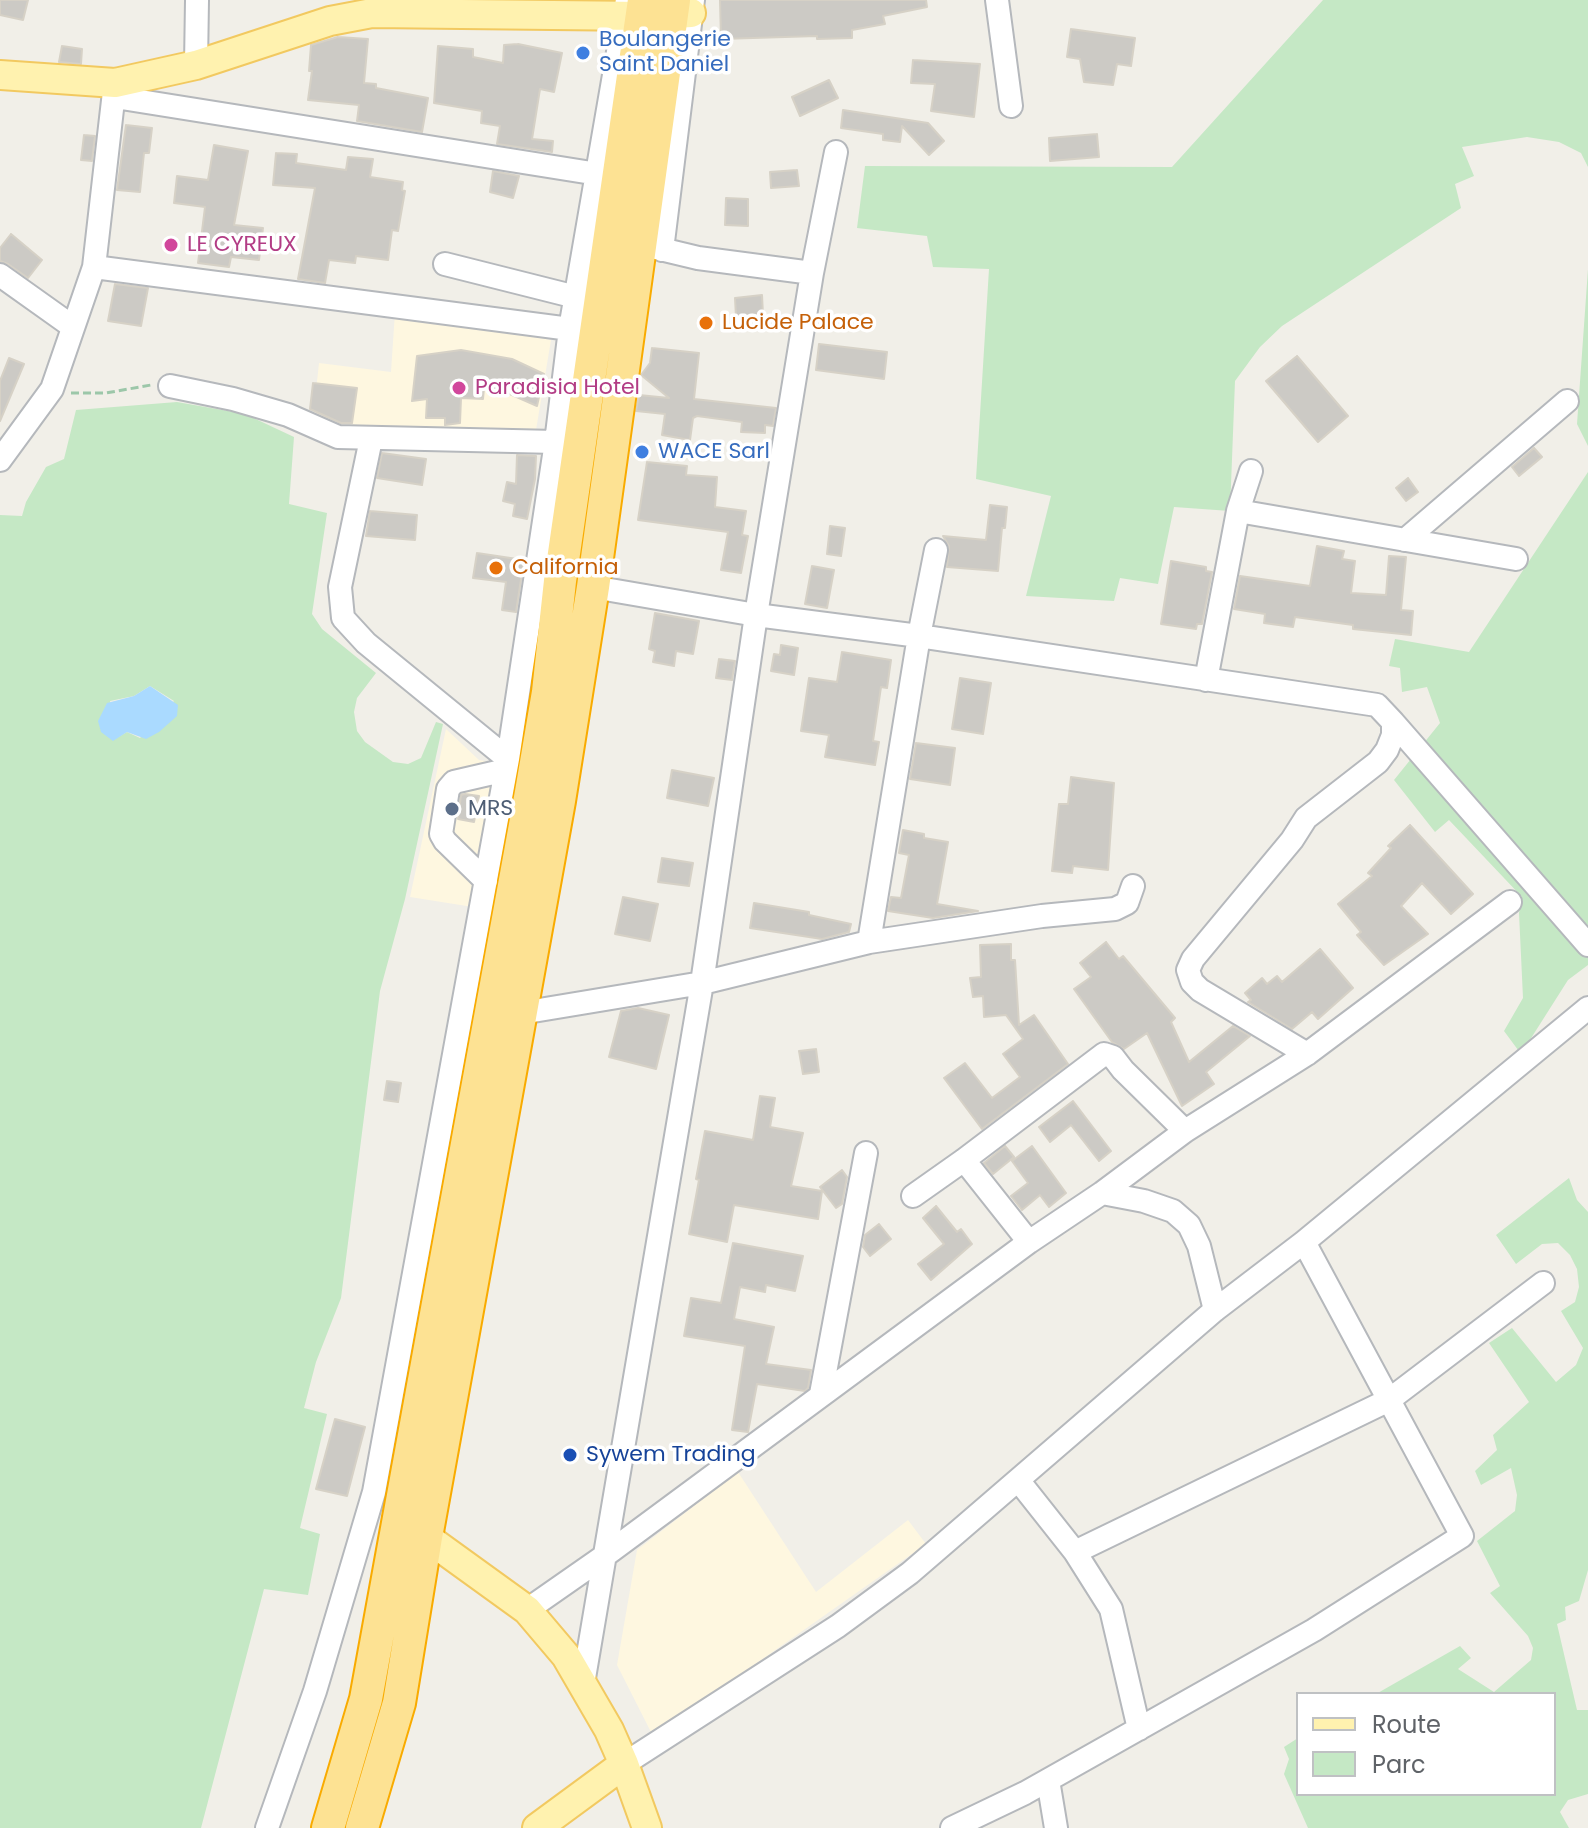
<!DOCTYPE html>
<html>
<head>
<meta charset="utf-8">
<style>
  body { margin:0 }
  #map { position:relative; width:1588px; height:1828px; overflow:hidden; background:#f1efe8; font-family:Poppins,sans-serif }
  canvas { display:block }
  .legend { position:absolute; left:1296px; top:1692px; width:260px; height:104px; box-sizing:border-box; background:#fff; border:2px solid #bfc1c3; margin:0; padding:10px 14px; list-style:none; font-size:24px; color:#5f6368 }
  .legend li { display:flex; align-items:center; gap:16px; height:40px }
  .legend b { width:40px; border:2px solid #bfc1c3 }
</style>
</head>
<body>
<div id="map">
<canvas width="1588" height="1828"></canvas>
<ul class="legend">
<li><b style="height:10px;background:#fff2af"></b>Route</li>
<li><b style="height:22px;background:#c5e8c5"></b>Parc</li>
</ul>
</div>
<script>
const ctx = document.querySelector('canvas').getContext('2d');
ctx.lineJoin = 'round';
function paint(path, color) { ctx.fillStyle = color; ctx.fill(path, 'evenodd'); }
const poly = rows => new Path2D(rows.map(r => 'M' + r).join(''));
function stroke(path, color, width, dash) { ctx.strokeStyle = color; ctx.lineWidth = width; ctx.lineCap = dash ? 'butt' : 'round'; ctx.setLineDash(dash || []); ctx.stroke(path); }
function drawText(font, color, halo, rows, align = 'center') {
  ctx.font = font + ' Poppins,sans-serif'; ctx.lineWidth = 7; ctx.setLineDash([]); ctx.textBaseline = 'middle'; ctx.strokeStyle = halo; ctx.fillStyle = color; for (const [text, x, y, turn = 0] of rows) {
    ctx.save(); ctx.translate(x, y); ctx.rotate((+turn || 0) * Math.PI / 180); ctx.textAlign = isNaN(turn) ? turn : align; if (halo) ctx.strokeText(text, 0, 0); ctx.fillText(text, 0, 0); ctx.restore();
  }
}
paint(poly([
  [395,312,551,340,536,430,408,433,312,428,319,363,391,372],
  [446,729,479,760,498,763,473,907,410,897],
  [738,1472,816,1592,908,1520,926,1544,653,1736,617,1665,637,1550]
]), '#fef7e0');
paint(poly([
  [1323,0,1588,0,1588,167,1581,153,1559,142,1527,137,1462,147,1474,176,1455,184,1461,208,1282,326,1260,347,1235,381,1230,511,1174,507,1158,584,1120,578,1114,601,1026,596,1051,496,976,479,989,269,933,267,927,236,857,228,865,166,1172,167],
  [1588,269,1588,446,1577,424],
  [177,402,245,414,294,437,289,504,327,513,312,614,322,629,376,673,357,698,354,712,357,731,365,742,393,762,408,764,421,758,436,722,443,724,405,899,380,991,341,1298,316,1362,304,1408,327,1414,300,1528,320,1534,308,1595,264,1589,201,1828,0,1828,0,515,22,516,26,502,46,467,64,459,76,410],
  [150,686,174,701,140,738,127,732,118,737,110,701,134,696],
  [1588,472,1588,965,1568,980,1521,1054,1504,1031,1523,998,1519,913,1522,897,1449,820,1435,832,1394,780,1440,723,1427,687,1402,692,1400,668,1389,666,1395,639,1469,652],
  [1569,1178,1577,1200,1588,1212,1588,1570,1579,1601,1565,1607,1566,1620,1557,1624,1577,1710,1588,1710,1588,1794,1568,1800,1560,1812,1569,1828,1308,1828,1284,1774,1289,1759,1284,1747,1298,1738,1298,1794,1554,1794,1554,1694,1376,1694,1460,1646,1471,1658,1458,1669,1494,1692,1531,1660,1533,1648,1528,1636,1490,1593,1500,1586,1477,1541,1515,1511,1517,1495,1511,1468,1481,1485,1475,1471,1497,1450,1493,1435,1529,1402,1489,1343,1512,1328,1556,1382,1576,1365,1583,1348,1561,1311,1575,1302,1579,1287,1577,1269,1570,1255,1558,1243,1542,1244,1516,1264,1496,1235]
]), '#c5e8c5');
paint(poly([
  [150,686,178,705,177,716,159,732,146,739,127,732,113,741,101,732,98,721,107,703,134,696]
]), '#aadaff');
const building = poly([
  [0,0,28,0,23,20,0,15,0,0],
  [720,0,926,0,927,7,883,16,885,24,852,30,852,38,817,39,817,36,721,39,720,0],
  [1071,29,1135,38,1131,66,1117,64,1113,85,1084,82,1080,59,1067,57,1071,29],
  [338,37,368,39,364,83,376,84,376,88,428,98,422,132,357,121,359,105,308,100,312,71,309,71,311,45,338,37],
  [518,44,562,53,554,92,540,89,532,139,553,141,552,152,497,144,500,126,481,123,482,111,434,103,438,46,473,49,473,57,503,63,504,45,518,44],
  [62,46,82,49,81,64,59,62,62,46],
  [913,60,980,64,974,117,931,111,935,84,911,83,913,60],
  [829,80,838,98,800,116,792,97,829,80],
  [843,110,928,123,944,141,929,155,902,126,900,142,883,140,883,134,841,128,843,110],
  [126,125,152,128,149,153,144,153,140,192,117,190,126,125],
  [1097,134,1099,157,1050,161,1049,138,1097,134],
  [84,135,95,136,92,161,81,160,84,135],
  [214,145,248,151,234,225,263,228,259,260,231,257,229,267,198,263,205,207,174,203,177,176,208,180,214,145],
  [276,153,297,154,296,163,346,170,348,157,373,159,370,177,403,182,402,190,405,191,398,231,392,230,388,260,356,256,355,263,329,260,325,283,298,279,315,188,273,185,276,153],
  [797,170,799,186,771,188,770,172,797,170],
  [493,171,519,176,513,198,490,192,493,171],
  [726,198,748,199,748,226,725,225,726,198],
  [11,234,42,260,28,278,8,264,0,261,0,248,11,234],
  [115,284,148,288,141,326,108,321,115,284],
  [762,295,763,315,736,317,735,298,762,295],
  [819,344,887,352,884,379,816,370,819,344],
  [652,348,699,353,694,399,776,408,773,426,765,425,765,433,741,432,742,422,697,416,693,418,690,440,662,435,665,414,636,411,639,395,669,398,641,375,650,363,652,348],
  [461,350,512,359,544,374,537,406,503,391,484,388,483,399,461,398,460,423,445,425,445,418,426,418,427,399,412,401,417,356,461,350],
  [1297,356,1348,416,1318,442,1266,381,1297,356],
  [9,358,24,364,0,421,0,381,9,358],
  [313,383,357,388,352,423,341,423,310,409,313,383],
  [1534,448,1542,457,1519,476,1512,467,1534,448],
  [382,453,426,459,422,485,377,478,382,453],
  [517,455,536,456,535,479,527,519,513,516,515,504,503,501,507,482,516,484,517,455],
  [647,462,687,466,686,475,717,477,715,507,746,511,742,535,748,536,741,573,721,570,728,532,638,520,647,462],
  [1408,478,1418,492,1406,501,1396,488,1408,478],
  [990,505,1007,507,1005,528,1002,528,998,571,947,567,949,546,943,536,986,540,990,505],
  [370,511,417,515,415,540,366,536,370,511],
  [830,526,845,528,841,556,827,554,830,526],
  [1317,546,1344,551,1342,559,1355,561,1351,593,1386,595,1389,556,1406,557,1401,610,1413,611,1411,635,1353,629,1353,625,1295,617,1293,627,1264,623,1265,614,1234,609,1240,576,1310,586,1317,546],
  [477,553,524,560,516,612,502,610,506,582,473,578,477,553],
  [1171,561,1206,567,1206,571,1212,572,1202,624,1197,624,1196,629,1161,624,1171,561],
  [812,566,834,570,827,608,805,604,812,566],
  [655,613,699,621,693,654,676,651,674,666,653,662,655,651,649,649,655,613],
  [781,645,798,648,794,675,771,671,774,654,780,655,781,645],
  [842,652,891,660,887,688,881,687,873,741,879,742,875,765,825,757,829,735,801,731,809,678,837,682,842,652],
  [719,659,735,661,732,680,716,678,719,659],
  [960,678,991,683,983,734,952,729,960,678],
  [916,743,955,748,950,785,910,779,916,743],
  [672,770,714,778,708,806,667,798,672,770],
  [1071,777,1114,783,1108,870,1073,866,1072,873,1052,871,1059,804,1068,804,1071,777],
  [465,794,479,796,474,822,458,819,461,795,465,794],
  [1410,825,1473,894,1451,914,1422,883,1401,906,1428,934,1384,965,1357,935,1361,932,1338,904,1372,876,1368,873,1391,848,1388,846,1410,825],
  [903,830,924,834,924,838,948,842,937,904,978,911,933,918,888,911,891,897,901,898,909,855,899,853,903,830],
  [662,858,693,863,689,886,658,882,662,858],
  [623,897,658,904,650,941,615,934,623,897],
  [754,903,809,912,809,915,851,924,849,932,822,939,750,928,754,903],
  [1106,942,1119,959,1123,956,1175,1018,1171,1022,1189,1062,1233,1026,1250,1036,1206,1072,1214,1084,1182,1106,1147,1033,1124,1049,1112,1042,1074,989,1091,977,1080,963,1106,942],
  [1011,944,1011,960,1015,960,1019,1025,1034,1015,1068,1064,982,1129,944,1078,965,1063,992,1098,1020,1077,1003,1054,1023,1039,1006,1015,984,1017,983,996,973,997,970,978,981,977,980,945,1011,944],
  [1320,949,1353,988,1318,1019,1312,1012,1292,1029,1248,1002,1251,1000,1245,993,1262,978,1267,984,1277,976,1282,982,1320,949],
  [638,1008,669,1015,656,1069,609,1057,621,1011,638,1008],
  [816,1049,819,1072,803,1074,799,1051,816,1049],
  [387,1081,401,1083,398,1102,384,1100,387,1081],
  [760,1096,775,1098,770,1127,803,1133,791,1186,822,1191,818,1219,734,1205,727,1242,689,1234,699,1180,696,1179,705,1131,753,1140,760,1096],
  [1073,1101,1111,1151,1099,1161,1071,1125,1050,1142,1039,1127,1073,1101],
  [1005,1146,1014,1157,993,1174,984,1163,1005,1146],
  [1032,1146,1066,1193,1049,1207,1040,1195,1022,1210,1011,1196,1028,1183,1012,1161,1032,1146],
  [842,1170,847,1177,842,1204,836,1208,820,1187,842,1170],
  [936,1206,957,1232,961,1229,972,1244,931,1280,918,1264,944,1244,923,1218,936,1206],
  [879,1224,891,1239,870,1256,863,1247,865,1235,879,1224],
  [733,1243,803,1256,795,1291,766,1285,765,1292,740,1287,734,1319,774,1327,766,1364,811,1370,808,1388,805,1391,757,1384,748,1432,732,1430,745,1346,684,1336,691,1298,721,1303,733,1243],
  [335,1419,365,1427,347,1496,316,1489,335,1419]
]);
paint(building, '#cccac5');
stroke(building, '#d6d1c6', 2);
const minor = poly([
  [997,0,1011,106],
  [196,65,197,0],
  [115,97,598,174],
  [648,246,698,258,812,273],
  [662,250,693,0],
  [445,264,576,297],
  [94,267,570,329],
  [0,275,73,327],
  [170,386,233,399,288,415,338,437,556,442],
  [371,439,340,587,343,618,366,643,508,759],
  [0,460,52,389,94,267,115,83],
  [1238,511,1516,559],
  [1405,540,1567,401],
  [593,587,756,615,919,636,1377,705,1393,722,1393,735,1387,750,1378,762,1306,818,1292,840,1193,959,1188,970,1192,982,1200,990,1307,1054],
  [1206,680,1238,511,1251,471],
  [1393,722,1588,945],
  [486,881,445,841,441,834,448,789,454,782,506,770],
  [869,942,919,636,936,550],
  [521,1013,702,983,869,942,1042,916,1115,909,1127,903,1133,886],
  [964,1160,1029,1242],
  [1102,1193,1144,1201,1173,1211,1189,1225,1199,1246,1215,1310],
  [913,1196,964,1160,1104,1054,1113,1057,1123,1070,1185,1131],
  [821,1394,866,1153],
  [1018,1480,1075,1552,1111,1609,1139,1729],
  [1075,1552,1389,1400,1543,1283],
  [527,1610,603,1557,1029,1242,1102,1193,1185,1131,1307,1054,1510,902],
  [583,1684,702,983,756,615,812,273,836,152],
  [624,1764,838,1626,910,1573,1215,1310,1304,1242,1588,1008],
  [1048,1780,1056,1828],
  [267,1828,315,1691,374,1492,508,759,556,442,570,329,627,0],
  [952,1828,1025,1793,1314,1630,1462,1536,1304,1242]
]);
const major = poly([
  [0,75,115,83,196,65,330,21,372,13,642,16,691,13],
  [426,1537,527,1610,566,1656,609,1730,624,1764,647,1828],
  [537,1828,624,1764]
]);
const highway = poly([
  [328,1828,366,1699,531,792,548,692,560,581,644,0],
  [362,1828,399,1703,426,1537,559,801,593,587,674,0]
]);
stroke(minor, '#b5b8bc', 26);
stroke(major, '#f2c960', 32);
stroke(highway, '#f9ab00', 36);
stroke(poly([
  [71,393,106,393,151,385]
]), '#9cc7a9', 3, [8, 4]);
stroke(minor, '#fff', 22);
stroke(major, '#fff2af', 28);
stroke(highway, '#fde293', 32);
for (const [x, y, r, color] of [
  [583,53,8,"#3f7fe0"],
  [171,245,8,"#d1479c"],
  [706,323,8,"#e8710a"],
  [459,388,8,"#d1479c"],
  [642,452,8,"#3f7fe0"],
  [496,568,8,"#e8710a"],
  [452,809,8,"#5c6f8a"],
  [570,1455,8,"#1a4fb4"]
]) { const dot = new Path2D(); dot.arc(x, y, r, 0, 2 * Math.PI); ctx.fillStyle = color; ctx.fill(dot); stroke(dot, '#fff', 3); }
drawText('22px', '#366cbe', '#fff', [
  ["Boulangerie",599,40],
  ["Saint Daniel",599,65],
  ["WACE Sarl",658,452]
], 'left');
drawText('22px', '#b23c85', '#fff', [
  ["LE CYREUX",187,245],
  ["Paradisia Hotel",475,388]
], 'left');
drawText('22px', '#c56008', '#fff', [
  ["Lucide Palace",722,323],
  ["California",512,568]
], 'left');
drawText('22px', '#4e5e75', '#fff', [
  ["MRS",468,809]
], 'left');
drawText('22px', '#164399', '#fff', [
  ["Sywem Trading",586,1455]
], 'left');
</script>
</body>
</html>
